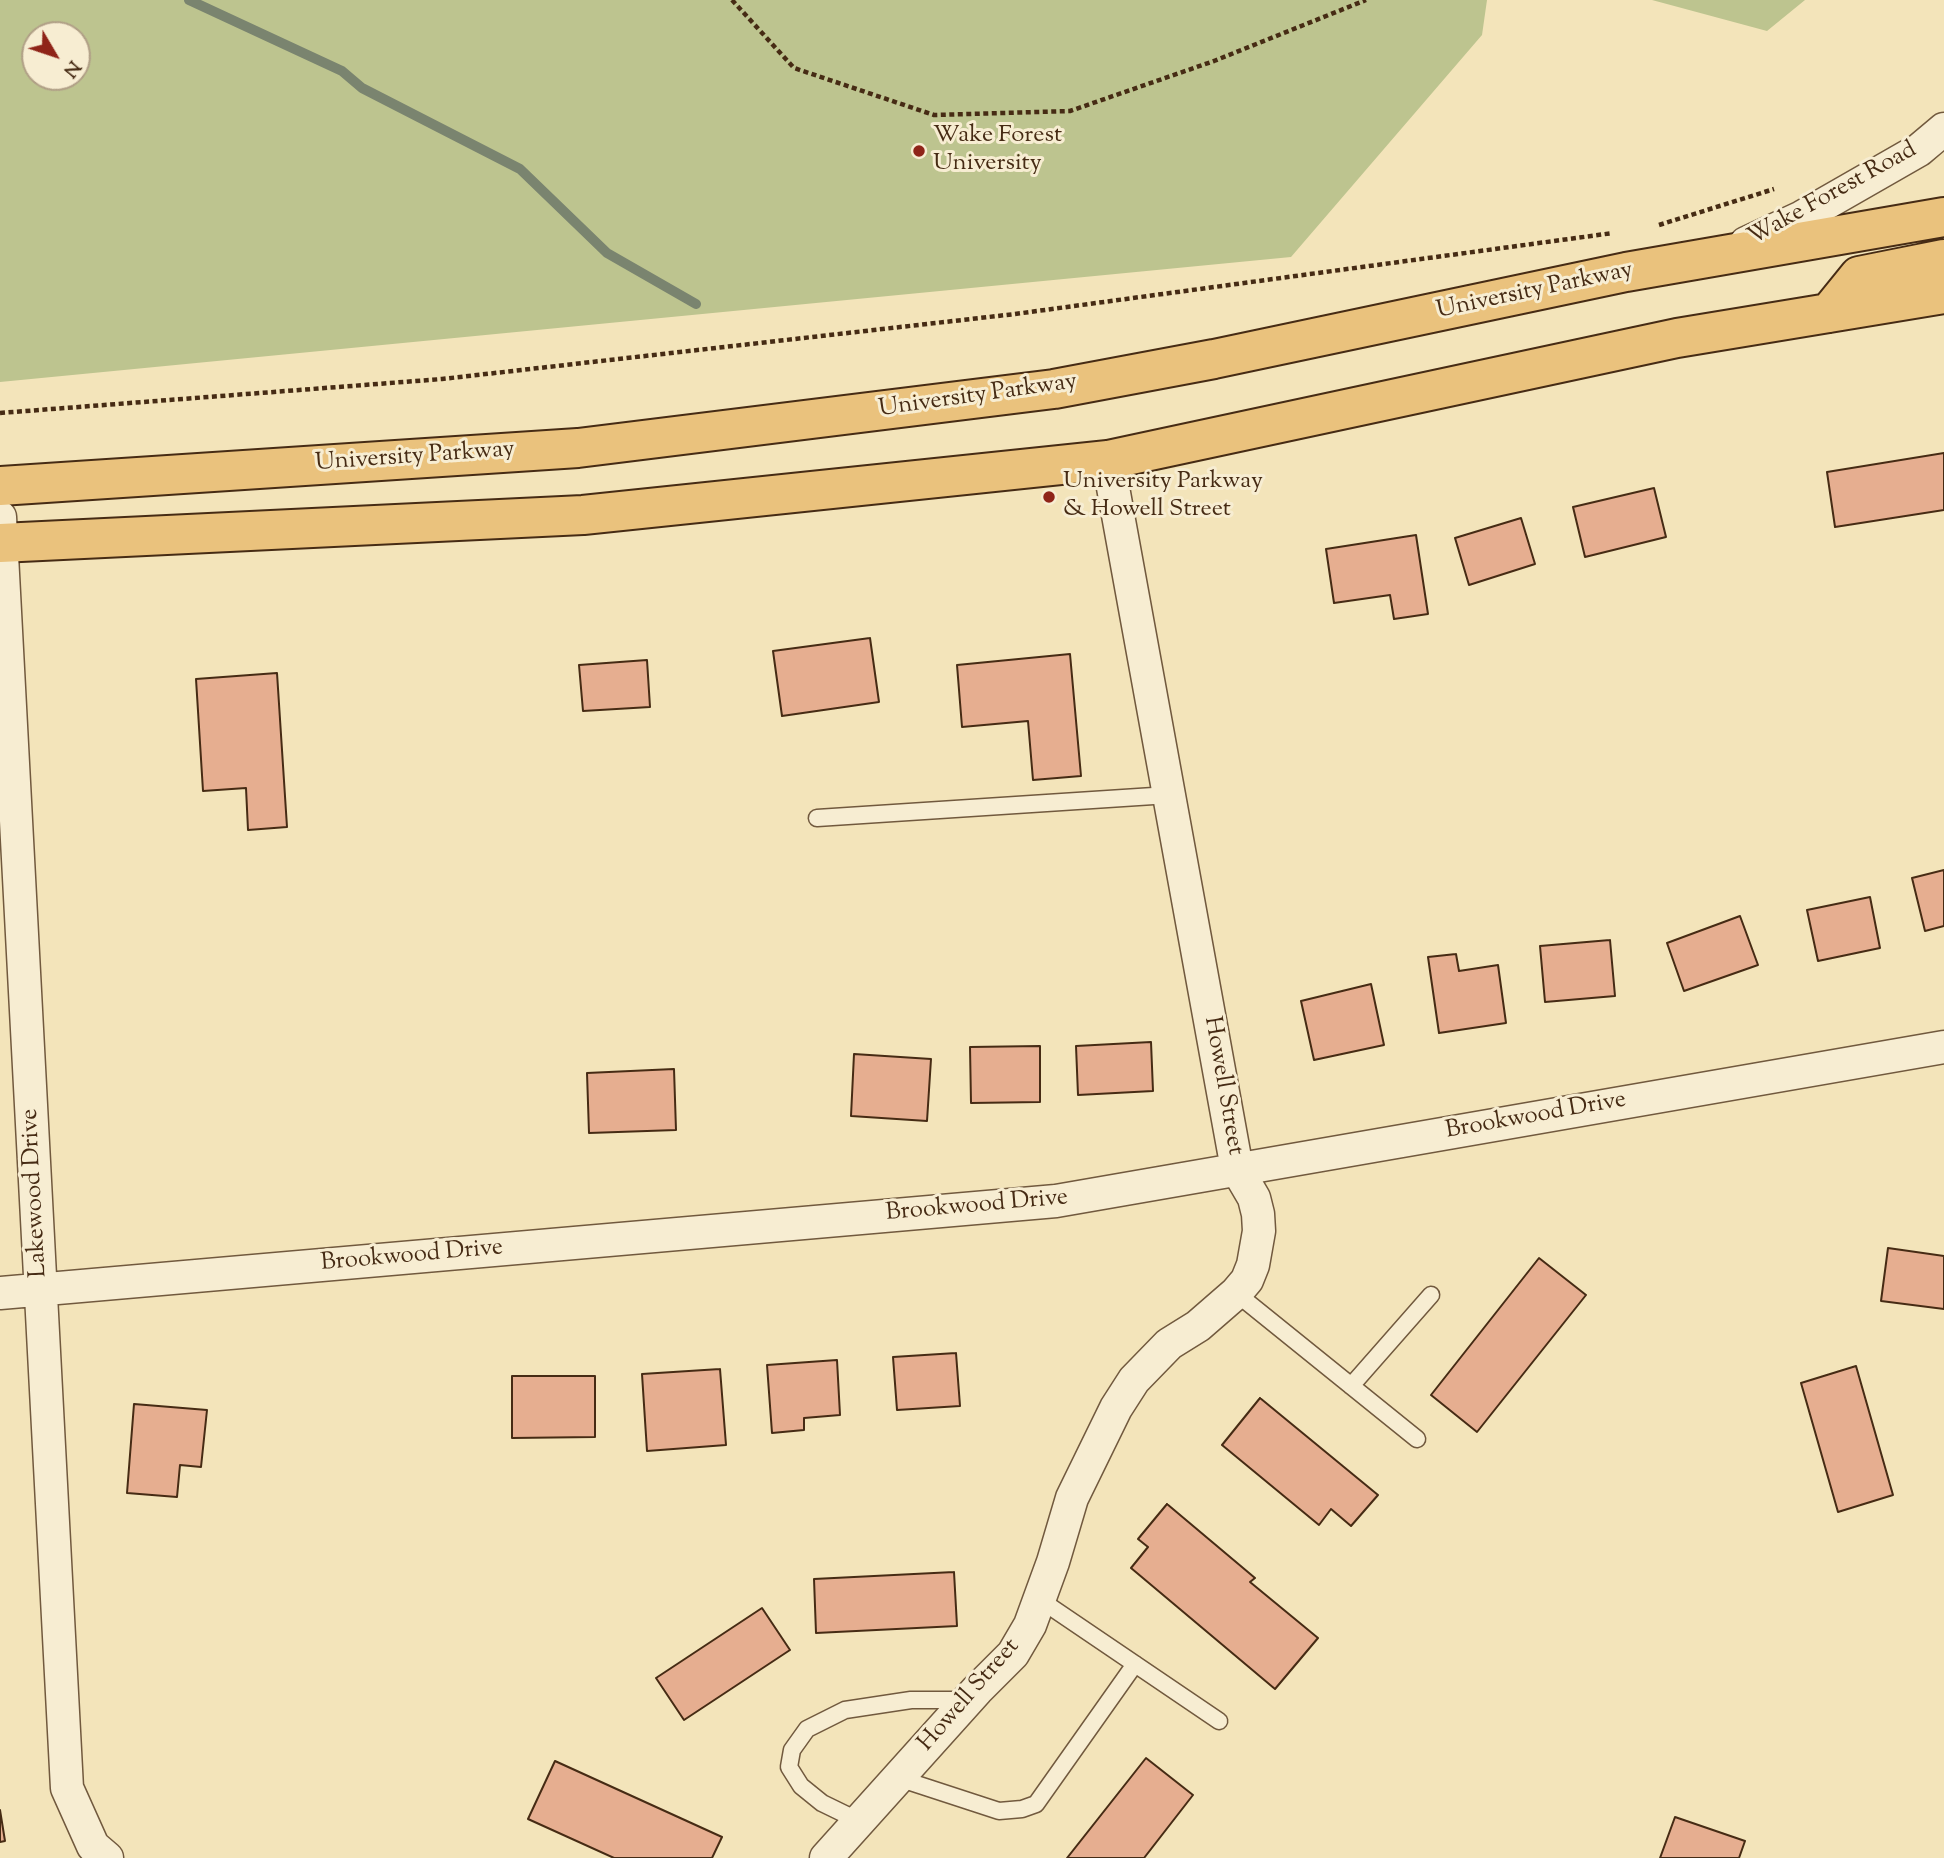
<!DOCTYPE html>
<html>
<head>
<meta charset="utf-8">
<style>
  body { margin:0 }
  #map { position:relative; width:1944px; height:1858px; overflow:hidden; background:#f3e4ba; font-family:"Sorts Mill Goudy",serif }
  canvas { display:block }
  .north { position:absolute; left:21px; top:21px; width:70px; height:70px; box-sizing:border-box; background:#f7edd2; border:2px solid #b09f86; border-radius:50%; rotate:129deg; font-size:19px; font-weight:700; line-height:28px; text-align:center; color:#462b14 }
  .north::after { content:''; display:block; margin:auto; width:24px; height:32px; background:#8f2418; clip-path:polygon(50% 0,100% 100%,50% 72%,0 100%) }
</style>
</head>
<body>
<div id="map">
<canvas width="1944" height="1858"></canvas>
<div class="north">N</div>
</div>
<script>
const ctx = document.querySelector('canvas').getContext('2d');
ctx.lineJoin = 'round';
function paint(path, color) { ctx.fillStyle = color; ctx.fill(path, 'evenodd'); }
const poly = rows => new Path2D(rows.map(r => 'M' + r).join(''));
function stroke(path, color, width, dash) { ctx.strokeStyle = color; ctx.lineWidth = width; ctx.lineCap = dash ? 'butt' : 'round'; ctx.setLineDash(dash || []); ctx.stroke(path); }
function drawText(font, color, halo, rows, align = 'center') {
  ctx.font = font + ' "Sorts Mill Goudy",serif'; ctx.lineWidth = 6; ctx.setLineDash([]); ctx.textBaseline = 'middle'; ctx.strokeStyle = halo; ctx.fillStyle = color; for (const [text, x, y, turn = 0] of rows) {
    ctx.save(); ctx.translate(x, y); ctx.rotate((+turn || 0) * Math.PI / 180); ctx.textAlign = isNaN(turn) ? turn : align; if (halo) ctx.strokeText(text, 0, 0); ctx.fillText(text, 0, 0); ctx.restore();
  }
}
paint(poly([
  [0,0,1487,0,1482,35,1291,257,0,382],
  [77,35,77,77,35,77,35,35],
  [1652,0,1805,0,1767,31]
]), '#bdc48f');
stroke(poly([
  [189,0,342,71,362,88,520,169,607,253,696,304]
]), '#7a846f', 10);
const building = poly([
  [1944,453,1944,510,1835,527,1827,472,1944,453],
  [1654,488,1666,537,1585,557,1573,507,1654,488],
  [1521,518,1535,564,1469,585,1455,538,1521,518],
  [1416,535,1428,614,1394,619,1390,595,1334,603,1326,549,1416,535],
  [870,638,879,702,782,716,773,651,870,638],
  [1070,654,1081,776,1033,780,1028,721,962,727,957,665,1070,654],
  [647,660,650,707,583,711,579,665,647,660],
  [277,673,287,827,248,830,246,788,203,791,196,679,277,673],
  [1944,870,1944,926,1925,931,1912,878,1944,870],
  [1870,897,1880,948,1818,961,1807,910,1870,897],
  [1740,916,1758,965,1684,991,1667,943,1740,916],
  [1610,940,1615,996,1545,1002,1540,946,1610,940],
  [1456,954,1459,971,1498,965,1506,1023,1439,1033,1428,957,1456,954],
  [1371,984,1384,1045,1314,1060,1301,1001,1371,984],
  [1151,1042,1153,1091,1078,1095,1076,1046,1151,1042],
  [1040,1046,1040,1102,971,1103,970,1047,1040,1046],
  [854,1054,931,1059,927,1121,851,1116,854,1054],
  [674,1069,676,1130,589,1133,587,1073,674,1069],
  [1888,1248,1944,1256,1944,1309,1881,1301,1888,1248],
  [1539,1258,1586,1295,1477,1432,1431,1395,1539,1258],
  [956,1353,960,1406,897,1410,893,1357,956,1353],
  [837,1360,840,1415,804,1418,804,1430,772,1433,767,1365,837,1360],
  [1856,1366,1893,1495,1838,1512,1801,1383,1856,1366],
  [720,1369,726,1445,647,1451,642,1374,720,1369],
  [512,1376,595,1376,595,1437,512,1438,512,1376],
  [1260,1398,1378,1495,1351,1526,1331,1509,1319,1525,1222,1445,1260,1398],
  [134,1404,207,1410,201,1467,180,1465,177,1497,127,1493,134,1404],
  [1167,1504,1255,1578,1250,1582,1318,1638,1275,1689,1131,1568,1148,1547,1138,1539,1167,1504],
  [954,1572,957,1626,816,1633,814,1579,954,1572],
  [762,1608,790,1650,684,1720,656,1678,762,1608],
  [1146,1758,1193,1795,1144,1858,1067,1858,1146,1758],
  [555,1761,722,1837,712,1858,614,1858,528,1819,555,1761],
  [0,1810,5,1841,0,1842,0,1810],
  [1675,1817,1745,1841,1739,1858,1660,1858,1675,1817]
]);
paint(building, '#e6ae90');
stroke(building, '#462b14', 2);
const lane = poly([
  [817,818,1169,795],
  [1236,1293,1417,1439],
  [1351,1386,1431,1295],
  [1039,1599,1219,1721],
  [898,1778,999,1811,1022,1809,1036,1804,1135,1664],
  [859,1821,822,1803,801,1786,789,1767,792,1750,807,1729,845,1710,911,1700,966,1700]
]);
const street = poly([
  [1746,243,1802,217,1919,150,1944,129],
  [0,517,67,1788,93,1846,107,1858],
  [0,1293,1056,1201,1944,1047],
  [826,1858,977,1690,1013,1654,1030,1625,1053,1562,1072,1498,1116,1408,1134,1380,1169,1344,1198,1326,1236,1293,1247,1280,1253,1265,1259,1231,1258,1214,1254,1198,1237,1169,1108,460]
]);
const primary = poly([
  [1829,313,1859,276,1944,259],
  [0,486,578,448,1054,389,1214,359,1626,272,1944,217],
  [0,543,583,515,1108,460,1677,338,1944,294]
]);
stroke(lane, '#71593e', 19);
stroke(street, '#71593e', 35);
stroke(primary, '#462b14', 42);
stroke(poly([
  [732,0,794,68,934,115,1070,111,1214,61,1366,0],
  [1659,225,1774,189],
  [0,413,442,379,1015,314,1613,233]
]), '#462b14', 4.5, [5, 3.5]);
stroke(lane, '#f7edd2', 16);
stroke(street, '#f7edd2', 32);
stroke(primary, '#eac27d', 38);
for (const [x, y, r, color] of [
  [919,151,7,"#8f2418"],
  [1049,497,7,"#8f2418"]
]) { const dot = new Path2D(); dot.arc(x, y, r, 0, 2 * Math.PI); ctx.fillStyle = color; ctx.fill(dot); stroke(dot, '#f7edd2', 2.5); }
drawText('24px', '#462b14', '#f7edd2', [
  ["Wake Forest",933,137],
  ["University",933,165],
  ["University Parkway",1063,483],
  ["& Howell Street",1063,511]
], 'left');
drawText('24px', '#462b14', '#f7edd2', [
  ["Wake Forest Road",1833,195,-29],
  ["University Parkway",1535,292,-12],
  ["University Parkway",978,397,-8],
  ["University Parkway",415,458,-4],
  ["Howell Street",1222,1086,80],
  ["Brookwood Drive",1536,1117,-10],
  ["Lakewood Drive",36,1193,-93],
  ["Brookwood Drive",977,1207,-5],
  ["Brookwood Drive",412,1257,-5],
  ["Howell Street",970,1696,-49]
]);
</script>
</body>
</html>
